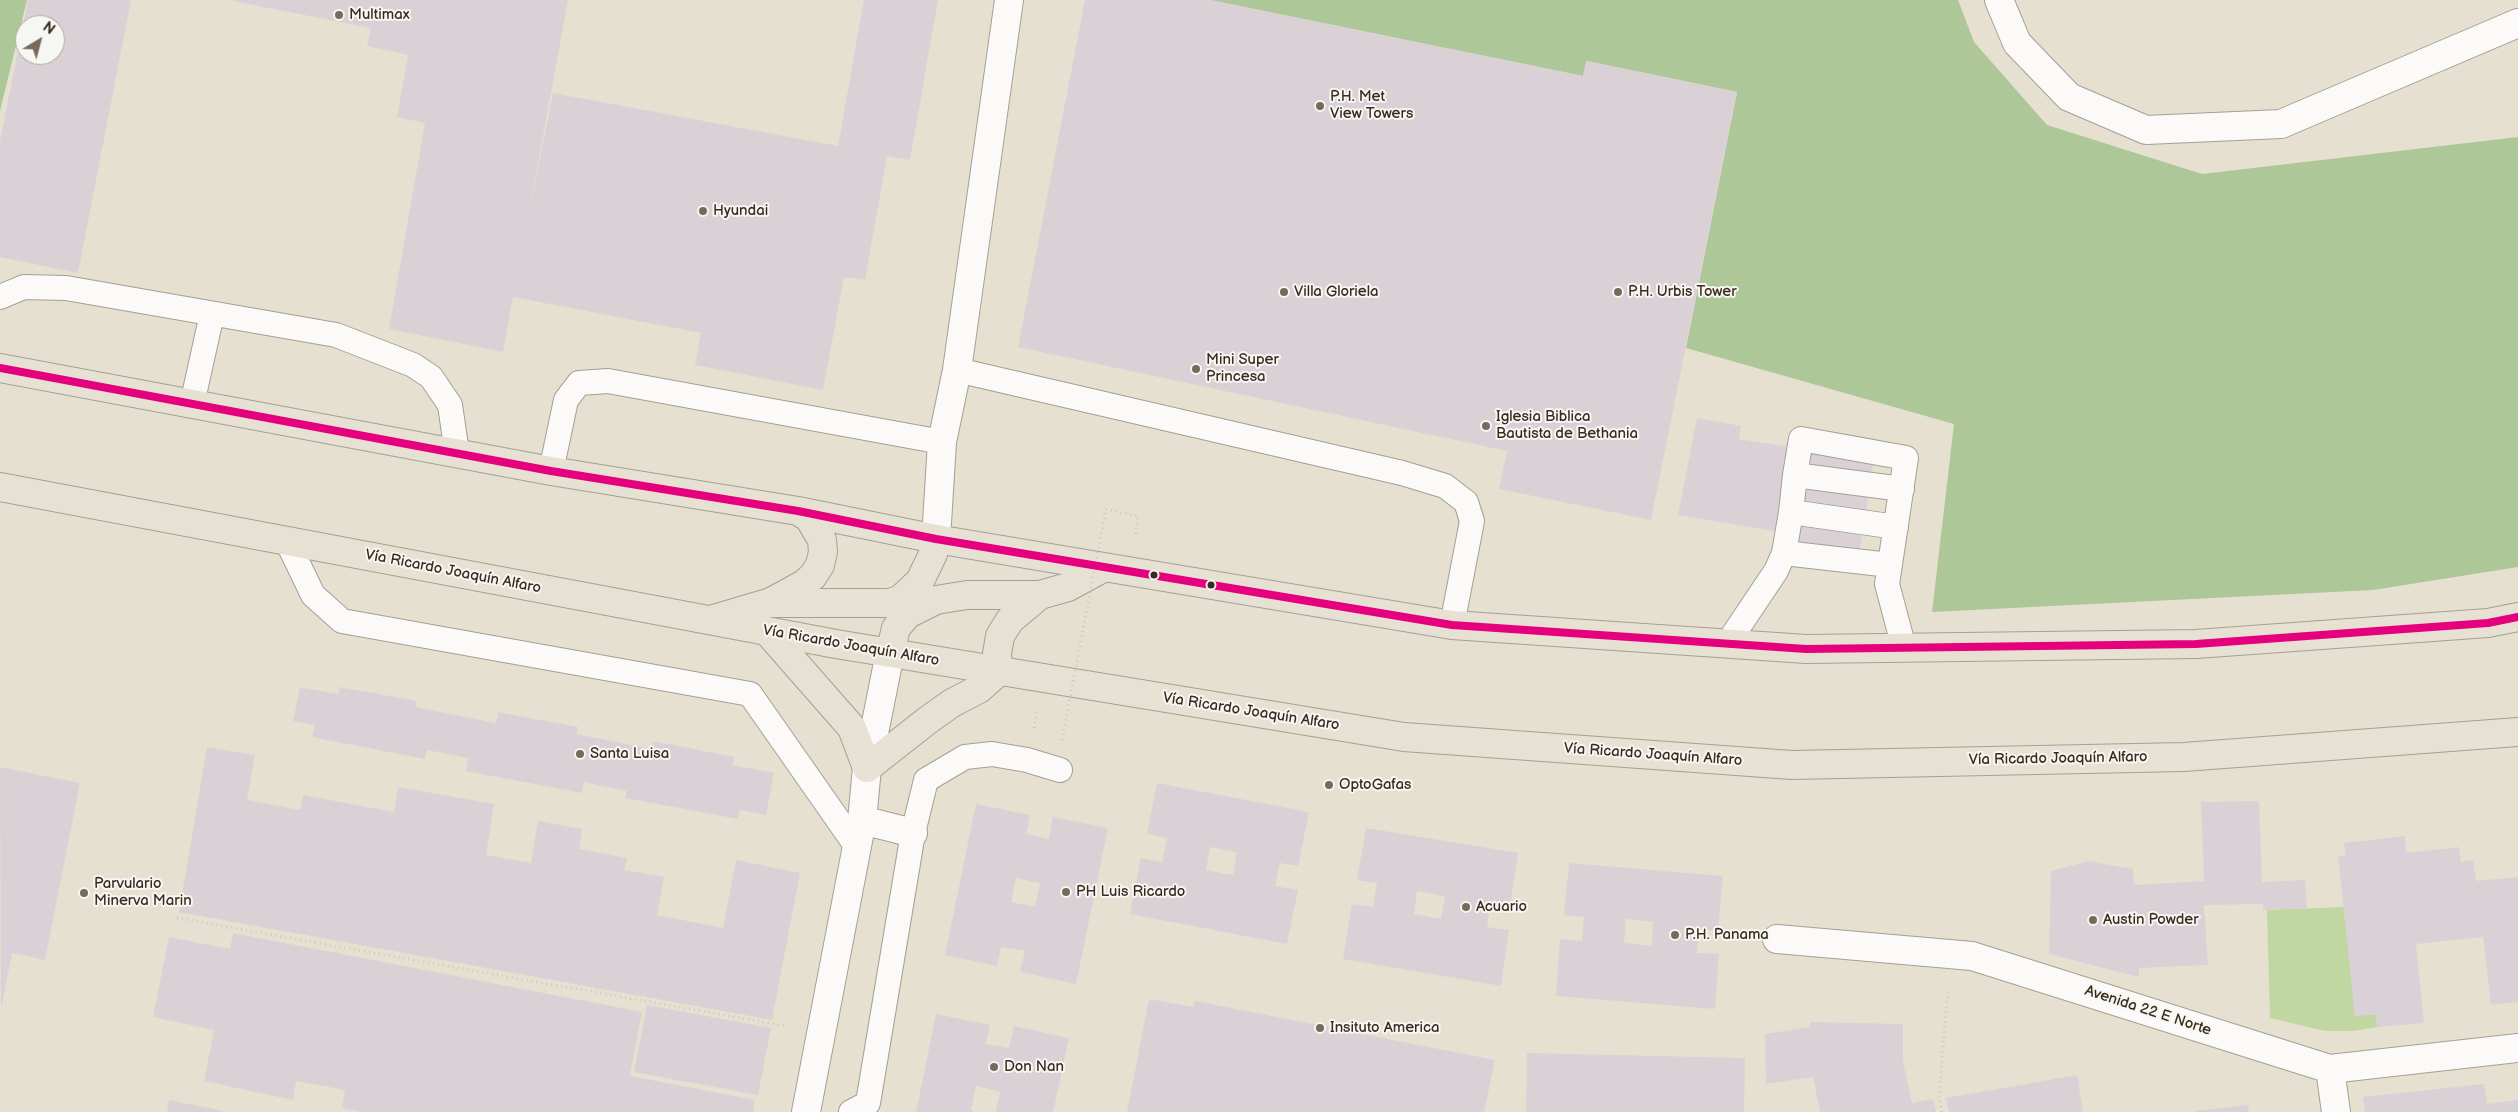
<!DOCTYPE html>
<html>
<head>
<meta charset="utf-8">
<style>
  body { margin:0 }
  #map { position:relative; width:2518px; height:1112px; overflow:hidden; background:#e6e0d0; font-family:"Balsamiq Sans",sans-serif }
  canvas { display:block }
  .north { position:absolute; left:15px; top:15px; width:50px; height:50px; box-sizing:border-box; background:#f6f6f2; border:1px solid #aba49d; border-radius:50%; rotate:37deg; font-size:14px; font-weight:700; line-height:20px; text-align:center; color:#3b2a1e }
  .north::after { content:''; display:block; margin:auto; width:18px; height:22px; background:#776a5c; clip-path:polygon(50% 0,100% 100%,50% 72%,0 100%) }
</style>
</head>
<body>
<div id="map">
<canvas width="2518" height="1112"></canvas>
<div class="north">N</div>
</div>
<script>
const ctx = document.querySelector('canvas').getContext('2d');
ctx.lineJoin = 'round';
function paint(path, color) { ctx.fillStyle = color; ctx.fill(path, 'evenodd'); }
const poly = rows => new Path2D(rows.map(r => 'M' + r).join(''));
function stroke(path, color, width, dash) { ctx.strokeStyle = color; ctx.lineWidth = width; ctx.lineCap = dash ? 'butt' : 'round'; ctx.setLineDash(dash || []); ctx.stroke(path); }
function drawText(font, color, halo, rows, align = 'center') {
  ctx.font = font + ' "Balsamiq Sans",sans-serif'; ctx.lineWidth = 4; ctx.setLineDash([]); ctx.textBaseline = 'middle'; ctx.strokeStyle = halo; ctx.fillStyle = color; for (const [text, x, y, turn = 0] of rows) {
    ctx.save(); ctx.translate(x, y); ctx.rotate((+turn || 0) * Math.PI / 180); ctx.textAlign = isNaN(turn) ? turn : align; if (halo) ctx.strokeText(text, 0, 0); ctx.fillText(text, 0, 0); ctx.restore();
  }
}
paint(poly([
  [2344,907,2355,1016,2376,1014,2377,1027,2354,1031,2325,1031,2270,1018,2267,910]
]), '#c0d7a2');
paint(poly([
  [0,0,27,0,0,111],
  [1210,0,1958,0,1974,42,2047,125,2202,174,2518,137,2518,567,2373,590,1932,612,1954,424,1686,348,1737,92,1587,61,1583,76]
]), '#aec799');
paint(poly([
  [28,0,131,0,78,273,0,257,0,141],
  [25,25,55,25,55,55,25,55],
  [228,0,568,0,528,218,553,93,838,146,864,0,938,0,910,160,887,156,865,280,844,277,823,390,695,365,701,333,513,297,503,352,389,329,425,123,397,117,408,55,367,46,371,28],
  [1085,0,1210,0,1583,76,1586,61,1737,92,1651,520,1499,489,1507,451,1018,347],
  [1697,418,1741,426,1739,439,1813,451,1816,429,1877,439,1857,567,1795,556,1799,535,1678,515],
  [300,687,338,694,340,687,417,701,415,707,496,723,498,712,578,727,576,734,652,749,653,741,734,757,733,765,774,773,766,815,740,810,738,819,625,798,627,791,584,782,582,793,466,771,468,758,427,750,425,759,312,737,315,725,293,721],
  [207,747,255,755,247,800,300,810,303,795,394,812,398,787,494,804,486,855,531,863,538,821,582,829,579,849,627,858,624,870,664,877,657,915,723,928,736,860,800,873,772,1020,179,912],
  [0,767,80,783,45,960,12,953,1,1009],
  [1157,783,1309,812,1298,866,1280,863,1275,886,1298,890,1287,944,1130,914,1141,858,1162,862,1167,838,1147,834],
  [1210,847,1237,852,1233,875,1206,870],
  [2259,801,2262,882,2305,880,2307,908,2263,910,2263,904,2204,905,2208,965,2139,968,2139,977,2049,954,2051,871,2089,861,2133,869,2134,885,2204,881,2201,802],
  [976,804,1030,815,1026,834,1049,839,1053,817,1108,828,1076,984,1020,972,1025,951,1001,947,997,966,945,955],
  [1016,878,1040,883,1035,907,1011,902],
  [1366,828,1518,853,1510,907,1490,904,1487,927,1509,930,1501,986,1343,959,1352,904,1373,907,1377,883,1357,880],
  [1417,891,1445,896,1441,919,1414,914],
  [2405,836,2406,853,2459,847,2461,862,2473,860,2476,881,2518,877,2518,1002,2491,1005,2483,937,2416,944,2424,1023,2377,1027,2376,1014,2355,1016,2338,856,2346,856,2344,843],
  [1569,863,1723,876,1718,931,1699,929,1697,953,1719,954,1715,1009,1556,996,1560,939,1582,941,1584,917,1564,915],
  [1626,919,1653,922,1652,946,1624,943],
  [233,933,642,1012,630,1076,755,1100,753,1112,362,1112,342,1108,345,1090,296,1081,293,1100,204,1081,214,1030,153,1017,169,937,230,949],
  [1149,999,1193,1007,1195,1001,1495,1060,1484,1112,1127,1112],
  [647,1005,771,1028,758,1095,634,1072],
  [936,1014,990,1025,986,1044,1009,1048,1014,1026,1069,1038,1053,1112,996,1112,1000,1092,976,1086,971,1110,975,1112,916,1112],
  [1810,1022,1903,1024,1903,1061,1912,1103,1933,1099,1936,1112,1820,1112,1813,1077,1766,1084,1765,1034,1810,1027],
  [1527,1053,1745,1058,1744,1112,1526,1112],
  [2077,1075,2083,1112,1949,1112,1946,1098],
  [2484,1084,2487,1104,2518,1100,2518,1112,2365,1112,2363,1097],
  [169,1100,223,1111,223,1112,167,1112],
  [2248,1105,2249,1112,2196,1112,2196,1111]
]), '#dad1d6');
const service = poly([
  [0,297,24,287,66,288,336,335,413,365,431,377,450,405,457,453],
  [957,370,1402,473,1445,486,1466,502,1472,521,1452,625],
  [192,404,212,314],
  [551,471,566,400,579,383,608,381,942,442],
  [1795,475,1801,439,1906,458,1887,584,1904,648],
  [1791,512,1795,475,1902,489],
  [287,541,313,595,342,621,750,694,857,847],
  [1784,553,1791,512,1896,527],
  [1727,644,1776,571,1784,553,1890,565],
  [851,1112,868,1103,913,833,926,780,965,757,992,754,1027,760,1060,770]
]);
const minor = poly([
  [1999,0,2017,43,2069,97,2146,130,2281,124,2518,23],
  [936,539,942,442,957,370,1009,0],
  [862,820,913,833],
  [1777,939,1972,956,2330,1069,2518,1048],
  [2330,1069,2336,1112],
  [806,1112,862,820,867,768,890,653]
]);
const primary = poly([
  [0,368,551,471,798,511,936,539,1452,625,1806,649,2196,644,2488,623,2518,617],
  [0,487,836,644,1404,737,1792,765,2184,757,2518,732],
  [769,603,804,584,813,576,820,565,823,552,822,540,809,518,798,511],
  [714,619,768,603,890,603,901,599,920,581,933,554,936,539],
  [767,631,852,728,867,768,928,720,952,703,979,689,998,672,997,654,1000,636,1010,620,1040,595],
  [890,653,896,628,908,614,936,600,967,595,1040,595,1068,587,1103,568]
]);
stroke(service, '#a59f95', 26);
stroke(minor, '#a59f95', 30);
stroke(primary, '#a59f95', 30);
stroke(poly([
  [1106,509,1138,516,1135,536],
  [1034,728,1037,712],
  [177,918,786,1026],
  [1942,1112,1939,1097,1948,988]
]), '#cbc8c3', 3, [1, 4]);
stroke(service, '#fbfaf8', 24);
stroke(minor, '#fbfaf8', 28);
stroke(primary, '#e7e1d4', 28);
stroke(poly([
  [1062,740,1106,509]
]), '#cbc8c3', 3, [1, 4]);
stroke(poly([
  [0,368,551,471,798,511,936,539,1452,625,1806,649,2196,644,2488,623,2518,617]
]), '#e5007d', 8);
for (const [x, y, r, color] of [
  [339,15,5,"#776a5c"],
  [1320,106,5,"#776a5c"],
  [703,211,5,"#776a5c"],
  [1284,292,5,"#776a5c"],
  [1618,292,5,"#776a5c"],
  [1196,369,5,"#776a5c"],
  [1486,426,5,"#776a5c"],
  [1154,575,4.5,"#3b2a1e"],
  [1211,585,4.5,"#3b2a1e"],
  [580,754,5,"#776a5c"],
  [1329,785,5,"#776a5c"],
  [1066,892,5,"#776a5c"],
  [84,893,5,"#776a5c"],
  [1466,907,5,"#776a5c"],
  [2093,920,5,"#776a5c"],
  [1675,935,5,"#776a5c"],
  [1320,1028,5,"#776a5c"],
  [994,1067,5,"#776a5c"]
]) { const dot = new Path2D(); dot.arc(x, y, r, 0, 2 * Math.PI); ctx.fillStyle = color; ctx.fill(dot); stroke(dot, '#f6f6f2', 2); }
drawText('15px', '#3b2a1e', '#f6f6f2', [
  ["Multimax",349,15],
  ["P.H. Met",1330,97],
  ["View Towers",1330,114],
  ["Hyundai",713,211],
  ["Villa Gloriela",1294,292],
  ["P.H. Urbis Tower",1628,292],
  ["Mini Super",1206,360],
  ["Princesa",1206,377],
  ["Iglesia Biblica",1496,417],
  ["Bautista de Bethania",1496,434],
  ["Santa Luisa",590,754],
  ["OptoGafas",1339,785],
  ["Parvulario",94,884],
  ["Minerva Marin",94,901],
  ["PH Luis Ricardo",1076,892],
  ["Acuario",1476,907],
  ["Austin Powder",2103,920],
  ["P.H. Panama",1685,935],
  ["Insituto America",1330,1028],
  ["Don Nan",1004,1067]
], 'left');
drawText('15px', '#3b2a1e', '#f6f6f2', [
  ["Vía Ricardo Joaquín Alfaro",453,572,11],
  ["Vía Ricardo Joaquín Alfaro",851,646,10],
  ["Vía Ricardo Joaquín Alfaro",1251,712,9],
  ["Vía Ricardo Joaquín Alfaro",1653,755,4],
  ["Vía Ricardo Joaquín Alfaro",2058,759,-1],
  ["Avenida 22 E Norte",2148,1011,18]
]);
</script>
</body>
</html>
